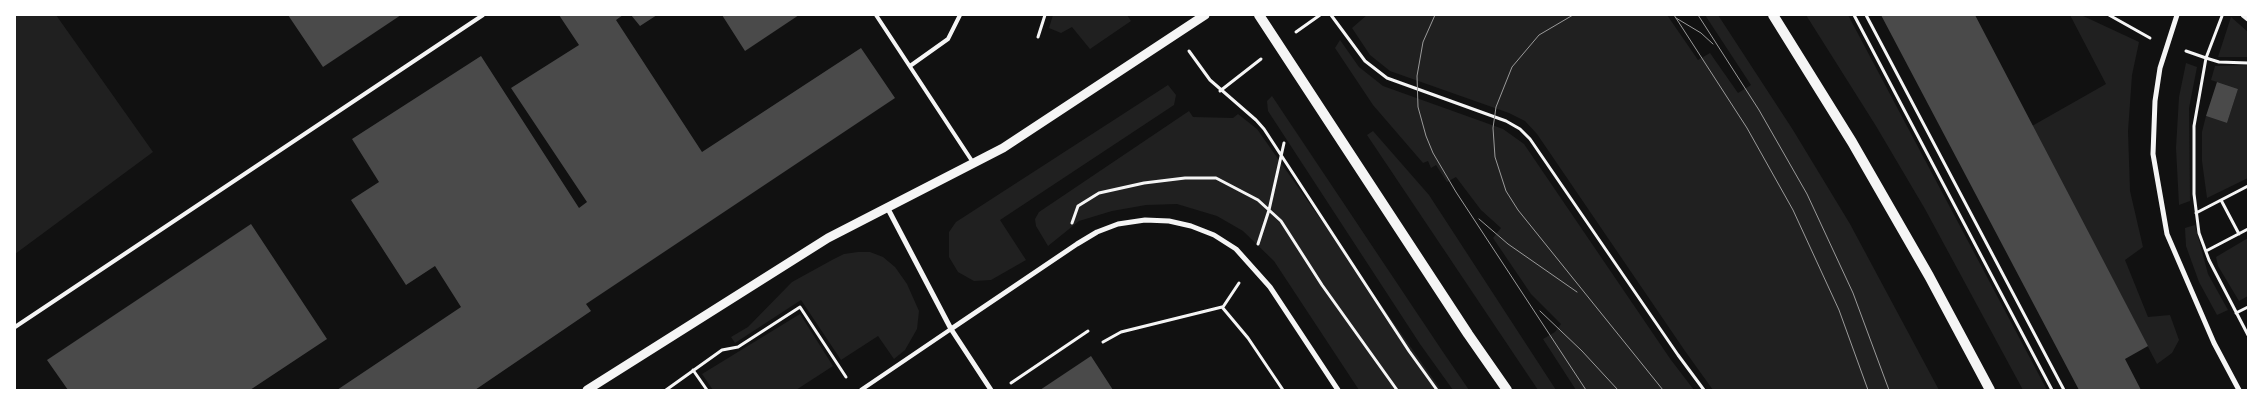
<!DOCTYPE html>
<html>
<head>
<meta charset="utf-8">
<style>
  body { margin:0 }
  #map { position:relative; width:2263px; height:405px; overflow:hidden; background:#111; font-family:Helvetica,sans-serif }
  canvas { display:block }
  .frame { position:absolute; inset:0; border:16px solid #fff; pointer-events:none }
</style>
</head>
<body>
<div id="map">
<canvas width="2263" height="405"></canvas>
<div class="frame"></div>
</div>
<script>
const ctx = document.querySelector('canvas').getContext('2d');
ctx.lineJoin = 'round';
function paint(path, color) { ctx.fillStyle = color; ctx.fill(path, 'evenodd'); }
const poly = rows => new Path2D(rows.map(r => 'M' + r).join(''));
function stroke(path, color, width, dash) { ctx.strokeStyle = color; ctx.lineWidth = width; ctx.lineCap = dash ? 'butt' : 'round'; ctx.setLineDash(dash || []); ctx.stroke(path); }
paint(poly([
  [15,15,56,15,153,152,15,254],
  [1053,15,1127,15,1131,21,1090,49,1072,27,1061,33,1049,28],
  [1367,15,1667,15,1698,60,1710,53,1738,93,1751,85,1705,15,1718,15,1793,130,1850,224,1939,390,1713,390,1685,351,1537,134,1525,121,1509,113,1390,71,1370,55,1352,28],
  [1806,15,1848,15,2047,390,2023,390,1925,209,1876,126],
  [2070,15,2081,15,2139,42,2132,75,2128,131,2130,191,2143,247,2125,260,2148,317,2170,315,2179,340,2172,353,2157,364,2032,126,2106,84],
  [2231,17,2248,32,2248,57,2218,57],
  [1340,40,1359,67,1383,86,1503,129,1524,144,1671,360,1694,390,1576,390,1543,339,1555,332,1561,324,1531,294,1493,238,1501,228,1481,210,1456,177,1447,182,1436,165,1431,168,1428,161,1423,163,1373,105,1335,48],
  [2186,63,2197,67,2189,108,2190,201,2179,205,2176,148,2179,97],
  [2248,65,2248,178,2207,198,2202,161,2202,132,2206,116,2227,123,2238,89,2211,80,2215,66],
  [1168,85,1176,95,1174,105,1000,220,1026,260,991,280,974,281,958,272,949,257,949,232,956,222],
  [1272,96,1443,352,1469,390,1453,390,1420,344,1268,111,1267,101],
  [1189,111,1193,117,1233,118,1238,114,1257,129,1441,390,1359,390,1274,261,1243,231,1217,216,1177,204,1146,205,1112,211,1079,221,1048,246,1036,226,1035,219,1039,212],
  [1373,131,1429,195,1556,390,1538,390,1367,135],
  [2195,225,2208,274,2228,310,2217,315,2199,282,2186,246,2185,228],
  [2248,238,2248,296,2239,301,2218,266,2216,257],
  [858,252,870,252,883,257,895,267,907,284,919,311,917,329,905,350,894,359,878,336,841,360,801,300,735,343,731,337,748,327,792,282,832,260,844,254],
  [800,314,833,366,796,390,713,390,702,374]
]), '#202020');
paint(poly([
  [288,15,401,15,323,67],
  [559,15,623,15,616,20,702,152,861,48,895,98,586,304,591,311,475,390,337,390,461,307,435,266,406,285,351,200,379,182,352,139,481,56,579,208,587,202,511,88,579,45],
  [631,15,657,15,640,26],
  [722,15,799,15,745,51],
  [1881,15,1975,15,2148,346,2125,359,2141,390,2079,390],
  [2217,82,2238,89,2227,123,2206,116],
  [251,224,327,339,250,390,68,390,47,360],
  [1091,356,1113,390,1040,390]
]), '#4a4a4a');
stroke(poly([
  [1331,15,1365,61,1387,78,1506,121,1520,129,1530,139,1678,355,1704,390],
  [1854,15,2052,390],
  [1866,15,2064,390],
  [2109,15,2150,38],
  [2222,16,2206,58,2219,62,2248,63],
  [1296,32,1320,15],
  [1038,37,1045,15],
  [1189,51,1210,80,1256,120,1264,129,1409,351,1437,390],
  [2186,51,2206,58,2194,126,2194,194,2199,233,2209,260,2248,335],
  [1220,91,1261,59],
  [2221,200,2239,234],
  [2196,213,2248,186],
  [1072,223,1078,206,1099,193,1144,183,1185,178,1216,178,1258,200,1281,221,1322,285,1397,390],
  [1258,244,1269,210,1284,143],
  [2206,251,2248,229],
  [1223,307,1239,283],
  [2236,313,2248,307],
  [1103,342,1121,332,1222,307,1248,338,1283,390],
  [693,370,707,390],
  [1011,383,1088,331],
  [666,390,722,350,738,347,800,307,846,377]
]), '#f5f5f5', 3);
stroke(poly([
  [876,15,974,164],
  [910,66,948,39,960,15],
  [15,327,483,15],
  [861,390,951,329]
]), '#f5f5f5', 4);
stroke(poly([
  [2177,15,2160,68,2155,101,2153,154,2167,234,2214,343,2239,390],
  [2243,15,2248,19],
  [887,207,951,329,1077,244,1097,232,1118,224,1145,220,1169,221,1191,226,1214,235,1236,249,1270,287,1338,390],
  [951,329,991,390]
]), '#f5f5f5', 5);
stroke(poly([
  [587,390,828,238,1003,148,1205,15]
]), '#f5f5f5', 9);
stroke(poly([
  [1259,15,1468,334,1507,390],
  [1773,15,1852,142,1929,276,1990,390]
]), '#f5f5f5', 10);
stroke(poly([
  [1435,15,1423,42,1417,76,1418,107,1426,136,1433,153,1456,192,1586,390],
  [1573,15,1539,35,1512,67,1496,107,1493,128,1495,157,1506,191,1518,210,1663,390],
  [1674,15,1747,128,1793,210,1839,310,1868,390],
  [1698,15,1759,110,1807,194,1853,293,1889,390],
  [1676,18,1701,33,1713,44],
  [1479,219,1508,244,1577,292],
  [1540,311,1582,351,1618,390]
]), '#9a9a9a', 1);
</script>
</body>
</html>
